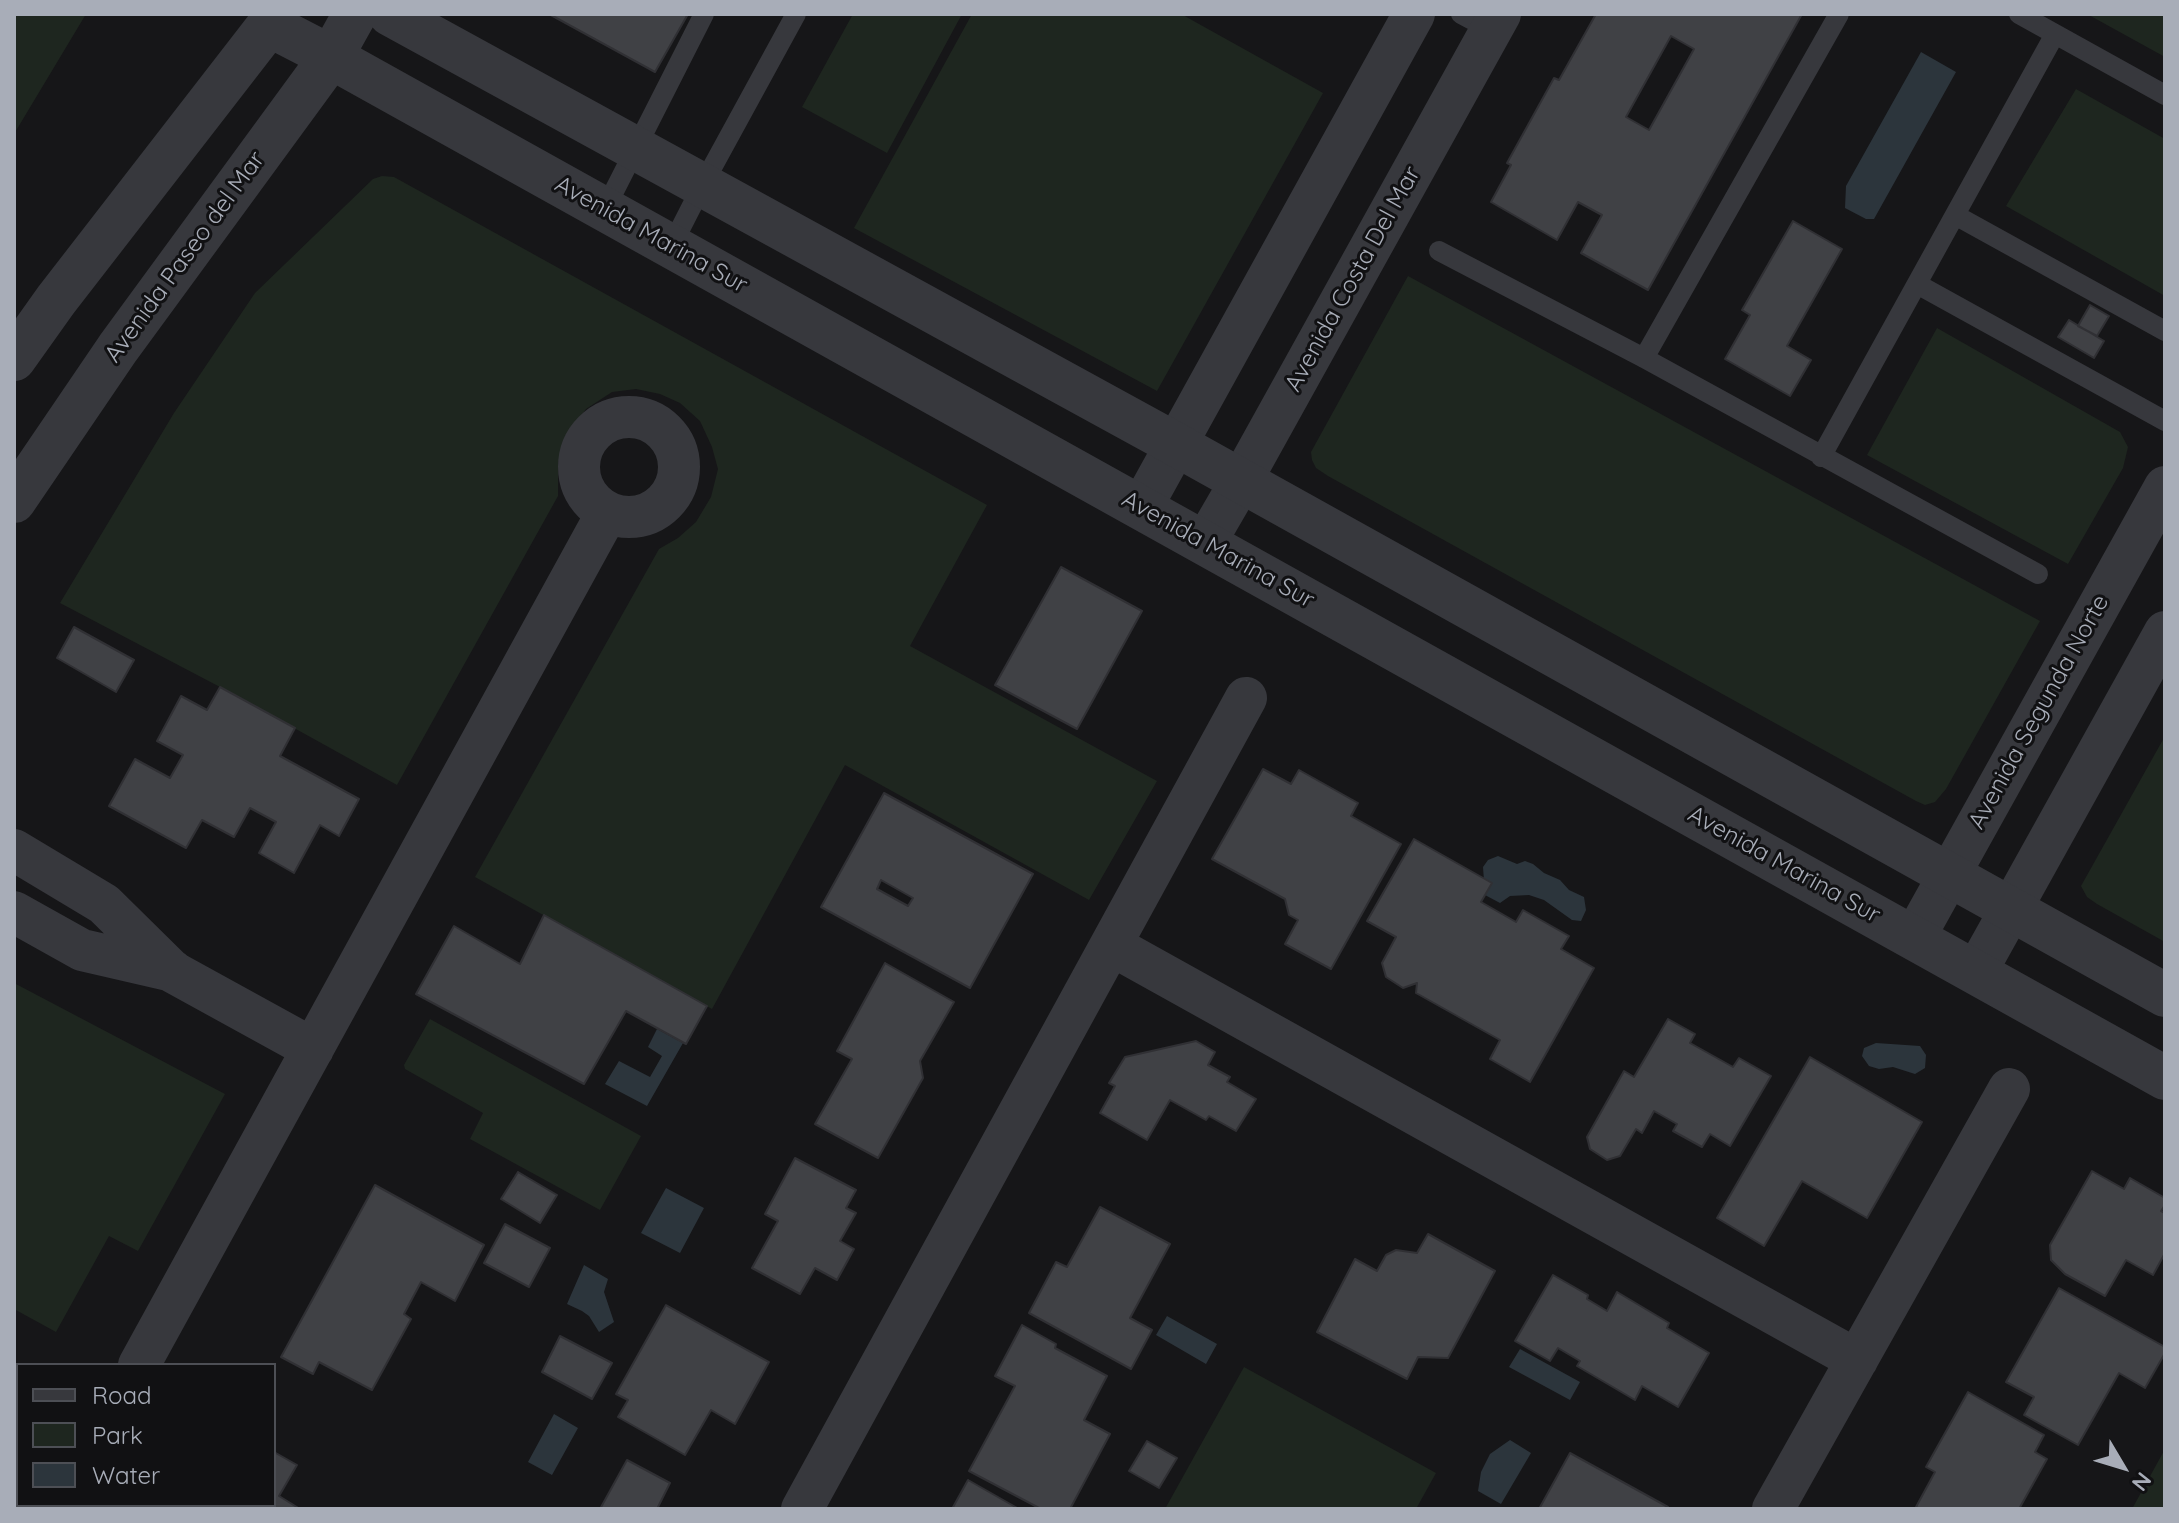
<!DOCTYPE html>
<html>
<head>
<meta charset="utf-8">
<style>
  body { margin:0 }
  #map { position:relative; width:2179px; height:1523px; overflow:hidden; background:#161618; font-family:Quicksand,sans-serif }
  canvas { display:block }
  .frame { position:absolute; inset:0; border:16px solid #a8adb8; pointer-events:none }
  .legend { position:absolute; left:16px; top:1363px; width:260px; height:144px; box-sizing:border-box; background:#111113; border:2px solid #4d4f55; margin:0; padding:10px 14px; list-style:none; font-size:24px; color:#a8adb8 }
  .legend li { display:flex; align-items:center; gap:16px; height:40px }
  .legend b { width:40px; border:2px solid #4d4f55 }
  .north { position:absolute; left:2083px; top:1427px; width:80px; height:80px; -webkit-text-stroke:6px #111113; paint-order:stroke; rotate:128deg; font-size:22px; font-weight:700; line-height:32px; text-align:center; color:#a8adb8 }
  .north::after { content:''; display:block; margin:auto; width:28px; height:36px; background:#a8adb8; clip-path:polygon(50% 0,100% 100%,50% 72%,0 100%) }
</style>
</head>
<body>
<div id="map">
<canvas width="2179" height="1523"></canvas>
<div class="frame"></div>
<ul class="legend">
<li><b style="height:10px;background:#37383d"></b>Road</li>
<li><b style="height:22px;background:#1e261f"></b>Park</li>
<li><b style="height:22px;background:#2c353c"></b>Water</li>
</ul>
<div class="north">N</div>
</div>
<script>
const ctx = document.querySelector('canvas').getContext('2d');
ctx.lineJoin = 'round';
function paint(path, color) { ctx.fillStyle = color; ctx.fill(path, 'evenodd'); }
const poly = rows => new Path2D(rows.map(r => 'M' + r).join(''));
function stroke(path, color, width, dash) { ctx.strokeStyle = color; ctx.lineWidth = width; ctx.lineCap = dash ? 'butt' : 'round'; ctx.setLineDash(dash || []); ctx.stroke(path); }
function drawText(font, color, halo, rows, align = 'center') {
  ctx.font = font + ' Quicksand,sans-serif'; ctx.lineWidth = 6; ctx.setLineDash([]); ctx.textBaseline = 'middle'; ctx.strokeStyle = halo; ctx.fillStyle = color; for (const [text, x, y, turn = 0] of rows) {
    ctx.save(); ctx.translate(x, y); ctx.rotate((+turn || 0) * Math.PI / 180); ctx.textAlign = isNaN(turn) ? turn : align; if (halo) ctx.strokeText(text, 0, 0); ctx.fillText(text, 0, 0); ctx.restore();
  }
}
paint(poly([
  [14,14,86,14,14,134],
  [853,14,962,14,887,153,802,107],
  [972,14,1181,14,1323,93,1157,391,854,228],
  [2087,14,2165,14,2165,57],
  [2076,89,2165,139,2165,296,2006,206],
  [382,176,394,177,987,505,910,646,1157,781,1089,900,845,765,712,1009,475,877,659,549,678,538,696,522,711,497,718,469,712,447,700,421,680,403,660,394,636,389,612,392,586,409,566,435,558,464,558,496,397,785,220,687,60,603,174,413,255,293,373,179],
  [1408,276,2040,621,1946,789,1935,802,1925,805,1916,801,1328,476,1316,468,1312,460,1311,452],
  [1937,328,2120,432,2128,447,2123,468,2068,564,1867,455],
  [2165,736,2165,942,2097,904,2087,897,2081,886],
  [14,983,225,1094,138,1251,109,1236,56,1332,14,1309],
  [430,1019,641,1136,600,1210,470,1139,483,1113,405,1069,404,1065],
  [1244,1367,1436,1473,1416,1509,1165,1509],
  [2165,1449,2165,1509,2132,1509]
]), '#1e261f');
paint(poly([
  [1921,52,1956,72,1874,219,1866,219,1845,208,1846,186],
  [1498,856,1517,864,1525,861,1533,864,1544,873,1560,880,1569,890,1584,897,1586,910,1581,921,1572,920,1544,900,1529,895,1510,896,1500,903,1485,895,1483,867,1488,860],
  [657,1029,683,1043,647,1106,605,1084,619,1061,650,1077,662,1056,648,1047],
  [1876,1043,1920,1046,1926,1055,1925,1068,1915,1074,1893,1067,1879,1069,1869,1066,1862,1056,1864,1048],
  [666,1188,704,1208,680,1253,641,1233],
  [584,1265,608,1279,604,1292,614,1322,599,1332,589,1316,582,1311,567,1304],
  [1167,1316,1217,1344,1206,1364,1156,1335],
  [1520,1349,1580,1382,1570,1400,1509,1367],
  [554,1414,578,1428,552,1475,528,1462],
  [1510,1440,1531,1453,1501,1504,1478,1491,1481,1472,1490,1454]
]), '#2c353c');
const building = poly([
  [549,14,688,14,655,72,549,14],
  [1596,14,1802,14,1648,290,1581,253,1602,215,1578,202,1557,240,1491,202,1511,165,1507,163,1554,78,1559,80,1596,14],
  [1671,36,1694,49,1649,130,1626,117,1671,36],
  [1793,221,1842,249,1787,346,1811,360,1790,396,1725,359,1750,315,1742,310,1793,221],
  [2090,305,2109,316,2097,336,2078,326,2090,305],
  [2069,320,2104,341,2094,358,2058,337,2069,320],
  [1061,567,1142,611,1077,729,995,685,1061,567],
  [74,627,134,660,116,692,57,658,74,627],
  [220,687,295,728,280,756,359,799,339,836,320,825,294,873,259,853,276,822,250,808,234,837,202,820,186,848,109,806,135,759,170,778,183,755,157,741,181,696,207,710,220,687],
  [1263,769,1291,784,1299,770,1358,803,1351,816,1401,844,1331,969,1285,944,1298,920,1289,915,1285,899,1212,859,1263,769],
  [884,793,1033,874,970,988,821,907,884,793],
  [881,880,913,898,908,906,877,889,881,880],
  [1414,839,1492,883,1481,902,1516,922,1523,910,1569,936,1561,949,1594,968,1530,1082,1490,1059,1500,1040,1416,993,1417,983,1403,988,1386,977,1382,963,1396,937,1367,921,1414,839],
  [544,915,707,1006,686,1044,626,1011,584,1084,416,994,454,926,520,964,544,915],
  [885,963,954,1002,920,1061,923,1078,878,1158,815,1124,852,1059,837,1051,885,963],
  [1668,1019,1695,1034,1690,1043,1733,1067,1739,1058,1771,1076,1730,1146,1710,1134,1702,1147,1673,1131,1677,1124,1654,1111,1642,1133,1636,1129,1620,1156,1607,1160,1590,1149,1587,1137,1624,1071,1634,1077,1668,1019],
  [1196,1041,1215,1052,1208,1065,1230,1077,1227,1082,1256,1099,1236,1131,1209,1116,1206,1120,1170,1100,1147,1140,1100,1113,1115,1086,1109,1083,1125,1057,1196,1041],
  [1810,1057,1922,1122,1867,1218,1802,1181,1764,1246,1717,1218,1810,1057],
  [795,1158,856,1190,846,1208,856,1213,840,1241,854,1249,837,1280,815,1268,800,1294,752,1268,778,1221,765,1214,795,1158],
  [2092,1171,2124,1189,2130,1178,2165,1198,2165,1205,2161,1211,2165,1213,2165,1253,2153,1275,2126,1260,2105,1296,2065,1274,2051,1260,2050,1245,2092,1171],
  [518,1172,557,1195,540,1223,501,1199,518,1172],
  [375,1185,484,1245,455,1301,421,1282,404,1314,411,1319,372,1390,319,1362,313,1374,281,1357,375,1185],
  [1100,1207,1170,1244,1130,1318,1152,1330,1131,1369,1029,1313,1056,1262,1067,1267,1100,1207],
  [505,1224,550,1248,529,1287,484,1263,505,1224],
  [1428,1234,1495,1271,1448,1358,1418,1357,1407,1379,1317,1332,1355,1259,1377,1271,1386,1255,1396,1250,1417,1253,1428,1234],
  [1553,1275,1588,1295,1587,1299,1607,1311,1617,1292,1669,1323,1667,1328,1709,1353,1678,1407,1642,1386,1635,1400,1577,1366,1580,1361,1558,1348,1550,1361,1515,1341,1553,1275],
  [2059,1288,2165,1347,2165,1353,2145,1388,2119,1373,2078,1445,2024,1415,2034,1397,2006,1382,2059,1288],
  [666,1305,769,1362,735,1424,711,1410,685,1455,618,1417,628,1400,616,1394,666,1305],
  [1022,1325,1056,1344,1055,1348,1107,1376,1084,1420,1110,1434,1070,1509,1041,1509,969,1471,1015,1386,995,1376,1022,1325],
  [560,1336,612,1363,592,1399,542,1372,560,1336],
  [1968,1392,2044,1435,2035,1452,2047,1459,2019,1509,1920,1509,1916,1507,1935,1472,1926,1467,1968,1392],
  [1147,1441,1177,1458,1159,1488,1129,1471,1147,1441],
  [274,1452,297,1465,279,1496,300,1509,186,1509,189,1505,274,1505,274,1452],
  [1570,1453,1668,1507,1667,1509,1539,1509,1570,1453],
  [627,1460,670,1483,657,1509,600,1509,627,1460],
  [968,1480,1019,1509,952,1509,968,1480]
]);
paint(building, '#404145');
stroke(building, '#303034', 2);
stroke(poly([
  [1461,14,1491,30],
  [2019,14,2165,95],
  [605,209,704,14],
  [1955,215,2165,331],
  [671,247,702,186,796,14],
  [1439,251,1644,358,2038,574],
  [1917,284,2165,421],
  [1644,358,1839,14],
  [1821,457,2055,34]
]), '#37383d', 20);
stroke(poly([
  '579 467a50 50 0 1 1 100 0a50 50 0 1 1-100 0Z',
  [1141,508,1414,14],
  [1205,543,1241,481,1500,14],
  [14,850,104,904,173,972,313,1049],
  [14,912,82,950,173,971],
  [1914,938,2165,487],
  [1111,945,1857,1360],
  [1976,972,2165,632],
  [139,1365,607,513],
  [60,1509,63,1505],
  [802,1509,1246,698],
  [1773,1509,2009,1089]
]), '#37383d', 42);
stroke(poly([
  [390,14,1175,444,2165,995],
  [269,25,331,57,2165,1078],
  [14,359,56,300,269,25,275,14],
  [14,501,118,348,331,57,355,14]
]), '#37383d', 44);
drawText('24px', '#a8adb8', '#111113', [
  ["Avenida Marina Sur",651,235,29],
  ["Avenida Paseo del Mar",185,257,-54],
  ["Avenida Costa Del Mar",1353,279,-61],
  ["Avenida Marina Sur",1218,550,29],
  ["Avenida Segunda Norte",2039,712,-61],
  ["Avenida Marina Sur",1784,865,29]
]);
</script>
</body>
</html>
